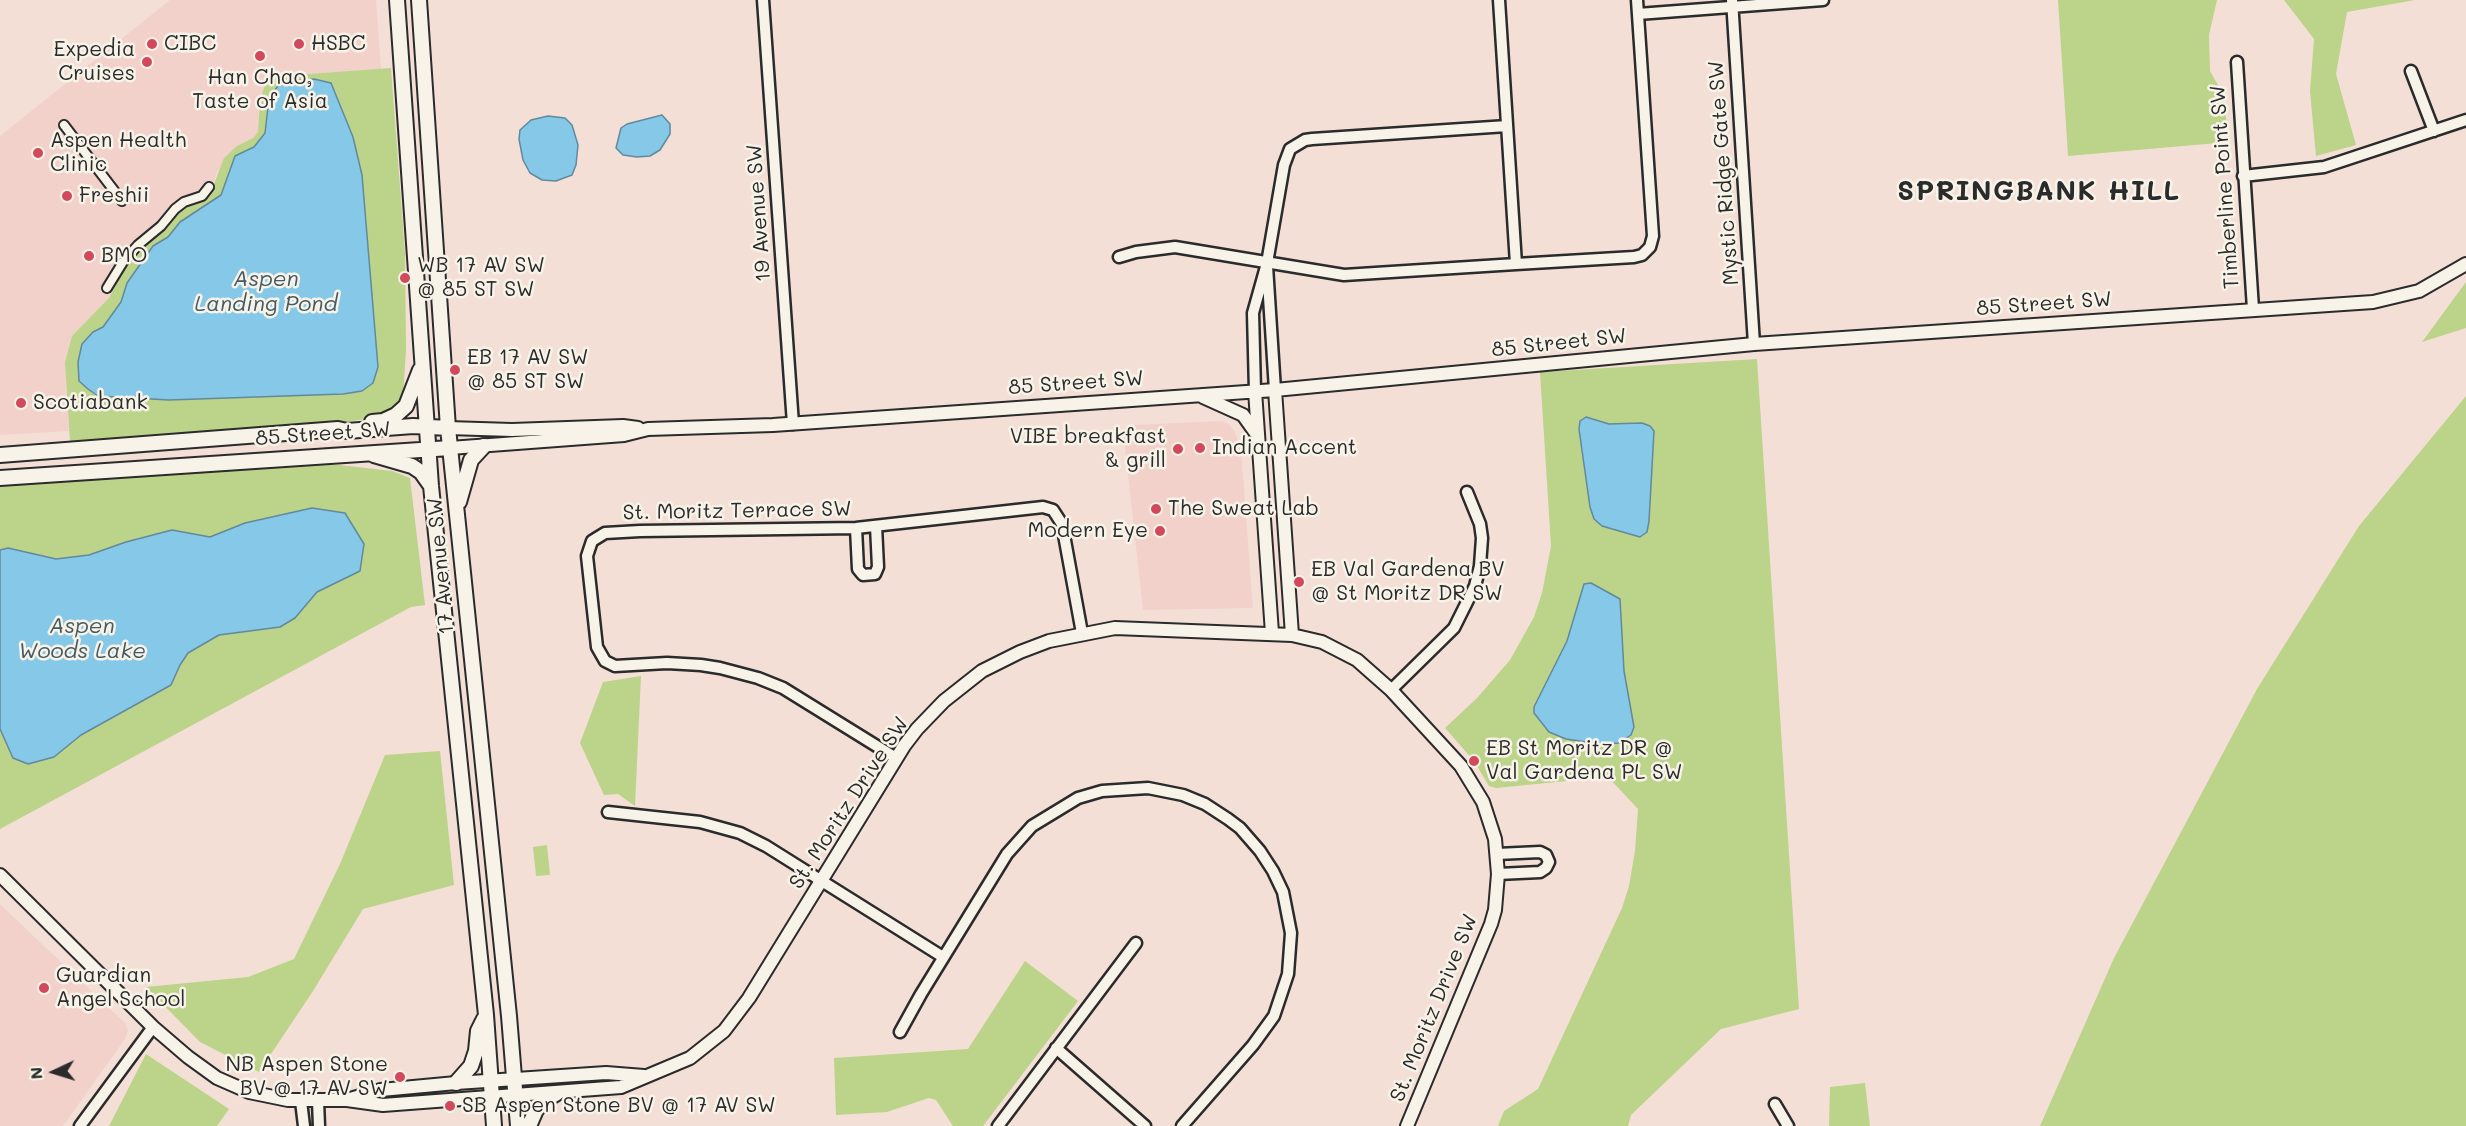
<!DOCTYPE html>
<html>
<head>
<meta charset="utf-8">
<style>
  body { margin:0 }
  #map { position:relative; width:2466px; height:1126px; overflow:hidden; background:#f4dfd7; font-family:Mali,sans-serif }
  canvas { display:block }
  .north { position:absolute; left:24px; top:1042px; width:60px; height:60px; -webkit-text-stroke:4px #f7f3e8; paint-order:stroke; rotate:266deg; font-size:16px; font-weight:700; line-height:24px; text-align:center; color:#2b2b2b }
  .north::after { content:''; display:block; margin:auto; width:21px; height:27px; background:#2b2b2b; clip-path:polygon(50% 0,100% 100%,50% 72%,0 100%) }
</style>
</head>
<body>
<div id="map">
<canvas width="2466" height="1126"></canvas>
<div class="north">N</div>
</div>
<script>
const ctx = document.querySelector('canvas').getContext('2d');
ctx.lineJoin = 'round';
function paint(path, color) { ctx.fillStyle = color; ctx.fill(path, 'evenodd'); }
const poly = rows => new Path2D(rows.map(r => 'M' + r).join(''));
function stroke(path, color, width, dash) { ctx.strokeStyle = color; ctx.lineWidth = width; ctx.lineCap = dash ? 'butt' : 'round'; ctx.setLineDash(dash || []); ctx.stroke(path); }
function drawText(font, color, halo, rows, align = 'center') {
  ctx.font = font + ' Mali,sans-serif'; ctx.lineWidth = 5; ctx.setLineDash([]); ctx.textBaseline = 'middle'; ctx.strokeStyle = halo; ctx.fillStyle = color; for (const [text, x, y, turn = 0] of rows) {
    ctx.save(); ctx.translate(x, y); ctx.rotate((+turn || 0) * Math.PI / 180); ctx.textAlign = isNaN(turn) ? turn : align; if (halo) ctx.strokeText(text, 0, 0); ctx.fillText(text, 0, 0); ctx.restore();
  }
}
paint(poly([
  [170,0,376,0,381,69,292,75,271,80,261,94,258,132,253,138,237,146,217,172,210,194,205,200,189,205,171,218,160,233,142,246,109,298,72,336,65,362,69,431,0,435,0,136],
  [1222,421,1229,424,1235,432,1241,450,1253,608,1143,610,1123,429,1133,425],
  [0,904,125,1023,128,1030,125,1039,63,1126,0,1126]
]), '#f2d1cb');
paint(poly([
  [2058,0,2217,0,2209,35,2210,71,2223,94,2229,142,2068,156],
  [2284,0,2415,0,2347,12,2336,74,2356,145,2316,156,2310,91,2314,39],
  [391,68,405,253,406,350,403,397,390,413,376,417,330,425,70,442,65,362,72,336,109,298,130,258,160,233,171,218,182,207,197,204,210,194,224,158,237,146,253,138,258,132,260,99,264,88,271,80,280,76],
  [2466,282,2466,328,2422,342],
  [1757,359,1799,1009,1721,1029,1631,1115,1628,1126,1498,1126,1504,1111,1538,1089,1622,908,1629,886,1635,851,1638,809,1608,777,1496,788,1489,786,1474,761,1445,728,1477,698,1510,660,1534,617,1542,593,1551,546,1540,372],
  [2466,396,2466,1126,2040,1126,2114,958,2257,689,2359,526],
  [291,465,340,465,392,471,410,478,425,605,411,607,0,829,0,486],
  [641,676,635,806,618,794,604,795,580,743,603,682],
  [440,751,454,885,363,909,313,991,259,1072,200,1042,146,987,248,977,294,959,340,864,385,755],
  [547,845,550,875,536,876,533,847],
  [1025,961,1078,1001,983,1126,953,1126,936,1100,929,1098,887,1112,836,1115,834,1058,968,1049],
  [146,1054,229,1109,217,1126,109,1126],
  [1865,1083,1870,1126,1829,1126,1830,1087]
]), '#bcd38a');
const water = poly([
  [314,79,331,83,353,137,362,175,378,367,373,383,362,391,343,394,169,400,98,396,88,389,79,381,78,362,82,344,93,332,103,327,121,302,127,283,153,246,168,237,180,222,221,195,235,156,254,147,265,133,269,98,278,86,293,81,314,79],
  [662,115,670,124,670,134,660,150,650,156,637,157,623,155,616,148,621,128,627,124,662,115],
  [548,116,565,118,572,125,578,145,576,165,572,175,556,181,542,180,530,173,523,160,519,139,520,130,531,120,548,116],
  [1586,417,1609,424,1642,423,1650,426,1654,431,1649,521,1647,532,1640,537,1602,526,1594,519,1590,507,1579,429,1580,421,1586,417],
  [312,508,345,513,364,544,360,571,317,592,295,618,280,627,219,635,188,653,180,665,171,685,81,735,54,757,28,764,13,758,0,729,0,550,8,548,56,559,89,555,126,542,172,530,210,537,245,523,312,508],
  [1591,583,1620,599,1624,671,1634,727,1631,735,1619,743,1600,744,1566,739,1549,732,1534,713,1534,707,1567,641,1584,584,1591,583]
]);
paint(water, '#86c8e7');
stroke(water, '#62899c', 1.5);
const pedestrian = poly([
  [64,125,122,201],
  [107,288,123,262,138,245,161,226,175,209,184,202,202,196,209,187]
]);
const minor = poly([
  [763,0,793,424],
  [1499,0,1516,264,1634,257,1642,255,1650,247,1653,236,1637,0],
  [1732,0,1754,344],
  [1638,14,1823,0],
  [2237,62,2253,309],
  [2411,71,2434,131],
  [2243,176,2324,167,2466,120],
  [1119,257,1136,252,1175,247,1344,275,1516,264],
  [1267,266,1275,390],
  [1255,391,1253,313,1267,263,1284,165,1290,149,1305,140,1312,139,1507,126],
  [856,528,858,569,863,575,875,574,878,567,876,526],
  [1391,690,1454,628,1475,586,1480,566,1482,538,1480,524,1467,492],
  [896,758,783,688,758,678,720,668,701,665,667,663,615,666,605,661,597,647,587,556,592,541,605,533,640,531,856,528,1043,507,1053,510,1062,524,1082,633],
  [608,812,700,822,740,833,766,846,943,957],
  [1497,854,1540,852,1546,855,1549,862,1546,868,1540,872,1498,874],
  [900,1032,921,994,1007,854,1032,826,1078,798,1102,791,1148,788,1183,795,1205,804,1228,819,1240,828,1260,851,1273,871,1283,892,1291,933,1288,974,1274,1016,1253,1045,1182,1126],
  [1056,1048,1145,1126],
  [301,1101,304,1126],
  [318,1101,319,1126],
  [1775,1104,1788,1126],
  [80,1126,153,1027],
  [998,1126,1136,943]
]);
const tertiary = poly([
  [1275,390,1292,635],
  [1255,391,1272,633],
  [1203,397,1243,415,1258,436],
  [448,428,512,430,623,426,638,428],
  [450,448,624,435,648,429,773,425,1275,390,1754,344,2373,302,2419,291,2466,264],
  [0,875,153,1027,188,1057,217,1078,249,1092,288,1100,347,1100,383,1105,621,1087,690,1058,724,1031,749,998,904,746,917,729,944,701,982,671,1020,652,1049,641,1115,628,1292,635,1322,642,1357,660,1391,690,1461,766,1483,802,1495,839,1498,874,1495,910,1491,924,1407,1126],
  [350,1099,381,1090,456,1083,606,1073,644,1076]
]);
const secondary = poly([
  [397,0,431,486,486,1015,494,1126],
  [419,0,448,428,509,1016,518,1126],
  [372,422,383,421,396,415,406,406,420,370],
  [0,455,338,429,347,431,413,426,448,428],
  [374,455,412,466,421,472,431,486],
  [0,478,450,448],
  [459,502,471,460,484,446],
  [456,1083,471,1066,476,1051,478,1031,484,1019],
  [529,1126,536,1110,544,1101,557,1093]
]);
stroke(pedestrian, '#2b2b2b', 12);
stroke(minor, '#2b2b2b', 15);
stroke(tertiary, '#2b2b2b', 16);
stroke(secondary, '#2b2b2b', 18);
stroke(pedestrian, '#f7f3e8', 8);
stroke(minor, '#f7f3e8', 10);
stroke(tertiary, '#f7f3e8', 12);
stroke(secondary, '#f7f3e8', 14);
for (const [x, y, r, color] of [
  [152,44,6,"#d1495b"],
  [299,44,6,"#d1495b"],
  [260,56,6,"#d1495b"],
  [147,62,6,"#d1495b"],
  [38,153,6,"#d1495b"],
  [67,196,6,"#d1495b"],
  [89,256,6,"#d1495b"],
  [405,278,6,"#d1495b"],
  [455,370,6,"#d1495b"],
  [21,403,6,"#d1495b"],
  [1200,448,6,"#d1495b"],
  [1178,449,6,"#d1495b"],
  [1156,509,6,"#d1495b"],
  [1160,531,6,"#d1495b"],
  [1299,582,6,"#d1495b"],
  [1474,761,6,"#d1495b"],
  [44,988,6,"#d1495b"],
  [400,1077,6,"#d1495b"],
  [450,1106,6,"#d1495b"]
]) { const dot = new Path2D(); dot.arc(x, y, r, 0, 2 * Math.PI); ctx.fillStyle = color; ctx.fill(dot); stroke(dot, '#f7f3e8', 2); }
drawText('21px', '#2b2b2b', '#f7f3e8', [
  ["CIBC",164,44],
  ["HSBC",311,44],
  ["Expedia",135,50,"right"],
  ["Cruises",135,74,"right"],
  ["Han Chao,",260,78,"center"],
  ["Taste of Asia",260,102,"center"],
  ["Aspen Health",50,141],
  ["Clinic",50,165],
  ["Freshii",79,196],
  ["BMO",101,256],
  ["WB 17 AV SW",417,266],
  ["@ 85 ST SW",417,290],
  ["EB 17 AV SW",467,358],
  ["@ 85 ST SW",467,382],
  ["Scotiabank",33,403],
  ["VIBE breakfast",1166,437,"right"],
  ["& grill",1166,461,"right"],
  ["Indian Accent",1212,448],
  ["The Sweat Lab",1168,509],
  ["Modern Eye",1148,531,"right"],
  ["EB Val Gardena BV",1311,570],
  ["@ St Moritz DR SW",1311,594],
  ["EB St Moritz DR @",1486,749],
  ["Val Gardena PL SW",1486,773],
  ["Guardian",56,976],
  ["Angel School",56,1000],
  ["NB Aspen Stone",388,1065,"right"],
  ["BV @ 17 AV SW",388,1089,"right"],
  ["SB Aspen Stone BV @ 17 AV SW",462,1106]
], 'left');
drawText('21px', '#2b2b2b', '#f7f3e8', [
  ["Mystic Ridge Gate SW",1724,173,-94],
  ["Timberline Point SW",2225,187,-94],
  ["19 Avenue SW",759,213,-94],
  ["85 Street SW",2044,304,-4],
  ["85 Street SW",1559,343,-6],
  ["85 Street SW",1076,383,-4],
  ["85 Street SW",323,434,-4],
  ["St. Moritz Terrace SW",737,511,-1],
  ["17 Avenue SW",441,566,-95],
  ["St. Moritz Drive SW",849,803,-57],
  ["St. Moritz Drive SW",1434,1008,-68]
]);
drawText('italic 22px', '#465a63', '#f7f3e8', [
  ["Aspen",266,279],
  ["Landing Pond",266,304],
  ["Aspen",82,626],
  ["Woods Lake",82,651]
]);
ctx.letterSpacing = '1.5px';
drawText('bold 27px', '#2b2b2b', '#f7f3e8', [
  ["SPRINGBANK HILL",2039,192]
]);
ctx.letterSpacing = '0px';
</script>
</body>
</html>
